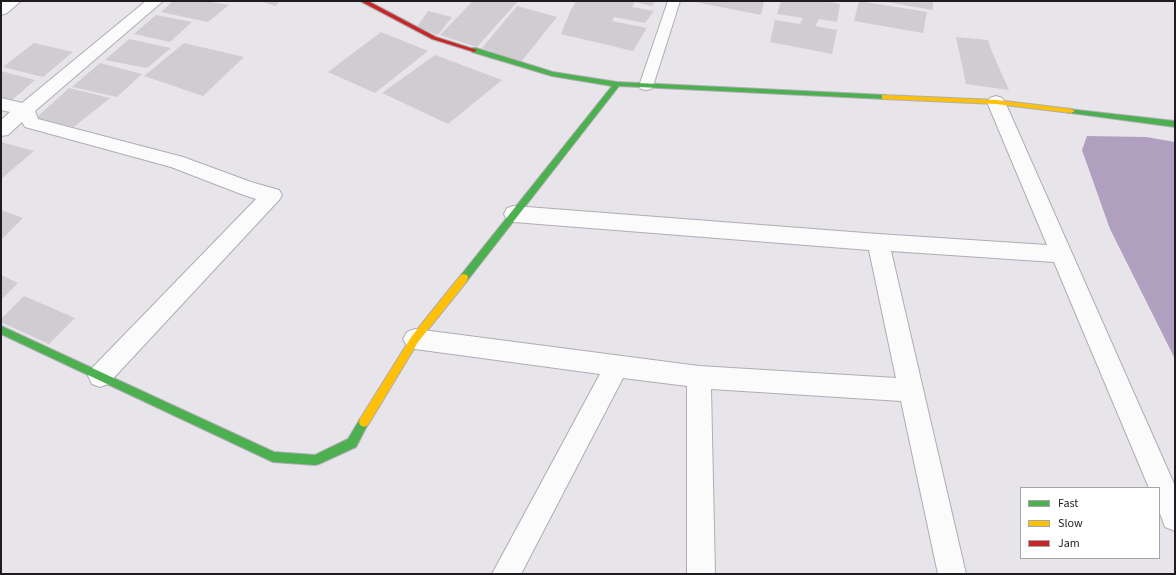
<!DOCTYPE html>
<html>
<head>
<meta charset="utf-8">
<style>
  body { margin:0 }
  #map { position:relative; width:1176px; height:575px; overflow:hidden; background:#e7e4ea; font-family:"Source Sans 3",sans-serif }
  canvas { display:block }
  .frame { position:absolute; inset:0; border:2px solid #1f1c21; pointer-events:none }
  .legend { position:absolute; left:1020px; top:487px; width:140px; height:72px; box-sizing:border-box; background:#fff; border:1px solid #a5a4a6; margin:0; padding:5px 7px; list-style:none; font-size:12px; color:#1f1c21 }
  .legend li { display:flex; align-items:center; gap:8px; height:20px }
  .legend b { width:20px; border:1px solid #a5a4a6 }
</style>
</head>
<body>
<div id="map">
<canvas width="1176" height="575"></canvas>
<div class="frame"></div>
<ul class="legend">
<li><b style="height:5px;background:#4caf50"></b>Fast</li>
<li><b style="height:5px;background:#ffc107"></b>Slow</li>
<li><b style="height:5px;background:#c62828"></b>Jam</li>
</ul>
</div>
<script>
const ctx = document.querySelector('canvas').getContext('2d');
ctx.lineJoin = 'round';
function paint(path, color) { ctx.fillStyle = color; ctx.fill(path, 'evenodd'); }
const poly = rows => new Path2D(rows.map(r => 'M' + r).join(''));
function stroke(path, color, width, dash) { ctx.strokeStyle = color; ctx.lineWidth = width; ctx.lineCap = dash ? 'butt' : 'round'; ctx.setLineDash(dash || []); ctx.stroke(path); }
paint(poly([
  [1087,136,1146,137,1175,142,1175,359,1110,229,1082,150]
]), '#b09fbf');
paint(poly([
  [173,1,205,1,229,5,208,22,161,12],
  [260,1,280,1,275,6],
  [473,1,518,1,477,47,440,35],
  [576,1,655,1,652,6,635,2,632,7,654,11,645,23,614,17,612,21,647,28,633,51,561,34,570,12],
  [690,1,764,1,761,15],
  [781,1,824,1,840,4,837,22,819,19,815,26,837,30,832,54,770,42,775,20,800,24,803,18,777,14],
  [859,1,927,12,923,33,854,21],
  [886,1,933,1,933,10,886,2],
  [517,6,557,17,521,62,482,48],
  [428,11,452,17,438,35,417,27],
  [156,15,192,22,170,42,134,34],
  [381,32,428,51,375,93,328,72],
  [956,37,988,40,992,52,1009,90,966,84],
  [129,39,171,48,147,68,105,60],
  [34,43,73,52,43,77,3,67],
  [184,43,244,57,203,96,144,76],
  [435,55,502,80,448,124,382,93],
  [100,63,142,74,117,97,72,87],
  [1,71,35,80,10,102,1,100],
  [69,88,110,98,74,127,36,118],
  [1,142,34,151,1,179],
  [1,210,23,218,1,240],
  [1,275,18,283,1,300],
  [24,296,75,318,49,344,1,322,1,319]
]), '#cfcdd2');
const lane = poly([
  [668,1,680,1,653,86,651,89,646,90,641,89,639,86,668,1]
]);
const street = poly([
  [3,1,21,1,7,13,1,15,1,3,3,1],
  [146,1,163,1,35,111,38,119,183,157,251,182,279,190,282,195,279,200,108,384,100,387,92,384,88,376,92,368,256,199,241,194,171,167,25,127,22,122,8,135,1,136,1,120,10,112,1,110,1,98,22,103,146,1],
  [996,96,1002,98,1005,102,1175,486,1175,531,1165,527,1159,511,1159,488,1149,488,1054,262,891,251,966,574,938,574,901,401,711,389,715,574,687,574,687,386,623,378,521,574,492,574,600,374,415,349,407,346,403,339,407,332,415,329,699,366,896,378,869,250,514,222,507,220,504,214,507,208,514,206,878,234,1047,245,987,102,990,98,996,96]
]);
const fast = poly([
  [472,48,476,48,553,72,617,82,885,95,889,97,885,99,619,86,467,281,464,282,461,281,460,278,461,275,612,86,552,76,472,52,472,48],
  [1068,109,1175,121,1175,127,1071,113,1068,113,1068,109],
  [1,326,274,452,315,455,348,439,360,419,364,417,368,419,369,422,356,447,319,464,315,465,273,462,1,334,1,326]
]);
const slow = poly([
  [882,95,996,100,1071,109,1075,111,1071,113,996,104,885,99,882,99,882,95],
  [464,274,467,275,468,278,467,281,418,342,368,425,364,427,360,425,359,422,360,419,412,336,461,275,464,274]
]);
const jam = poly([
  [360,1,368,1,436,37,477,50,474,52,432,39,360,1]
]);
stroke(lane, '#b0adb2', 2);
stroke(street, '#b0adb2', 2);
stroke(fast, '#b0adb2', 2);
stroke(slow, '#b0adb2', 2);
stroke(jam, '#b0adb2', 2);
paint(lane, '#fbfbfc');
paint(street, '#fbfbfc');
paint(fast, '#4caf50');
paint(slow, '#ffc107');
paint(jam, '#c62828');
</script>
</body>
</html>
